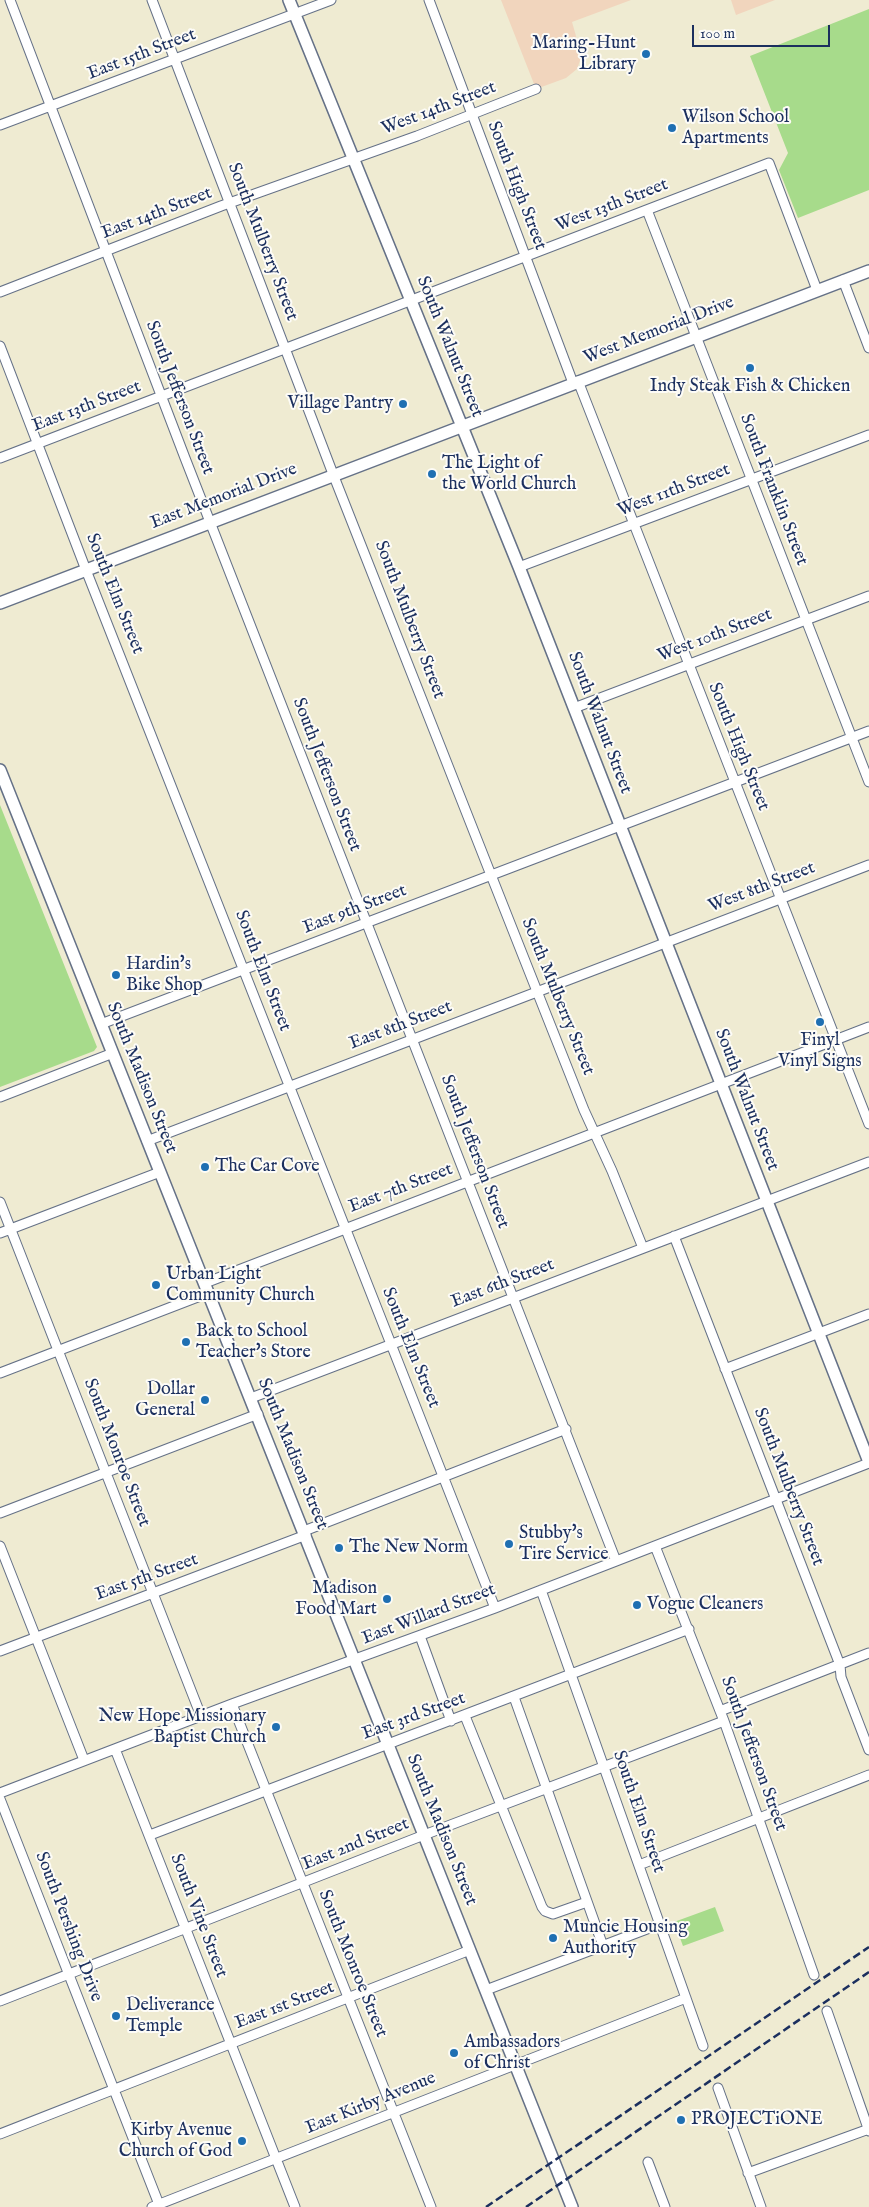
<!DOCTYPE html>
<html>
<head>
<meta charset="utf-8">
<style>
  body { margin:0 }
  #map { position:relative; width:869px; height:2207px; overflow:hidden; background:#efebd2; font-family:"IM FELL English",serif }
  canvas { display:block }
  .scale { position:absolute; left:692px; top:25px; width:138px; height:22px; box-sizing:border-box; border:2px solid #1b2f5e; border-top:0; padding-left:6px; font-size:15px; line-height:18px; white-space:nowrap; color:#1b2f5e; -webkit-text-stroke:4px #fdfcf7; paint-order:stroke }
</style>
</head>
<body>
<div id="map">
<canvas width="869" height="2207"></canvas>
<div class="scale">100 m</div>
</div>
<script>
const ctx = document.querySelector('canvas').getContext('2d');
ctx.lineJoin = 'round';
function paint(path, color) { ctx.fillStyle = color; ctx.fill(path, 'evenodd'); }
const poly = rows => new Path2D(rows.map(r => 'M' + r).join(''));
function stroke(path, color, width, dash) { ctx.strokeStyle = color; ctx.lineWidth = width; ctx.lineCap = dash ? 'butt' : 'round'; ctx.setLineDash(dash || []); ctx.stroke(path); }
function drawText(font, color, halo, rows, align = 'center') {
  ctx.font = font + ' "IM FELL English",serif'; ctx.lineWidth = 4; ctx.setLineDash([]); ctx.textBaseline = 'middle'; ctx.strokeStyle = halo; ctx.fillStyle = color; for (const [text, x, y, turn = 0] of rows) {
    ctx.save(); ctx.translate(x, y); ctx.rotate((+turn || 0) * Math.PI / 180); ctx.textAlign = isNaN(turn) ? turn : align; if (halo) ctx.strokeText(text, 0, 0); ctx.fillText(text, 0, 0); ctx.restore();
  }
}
paint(poly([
  [501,0,631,0,572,22,580,50,581,58,577,69,566,78,536,89],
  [731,0,775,0,736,15]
]), '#f1d5bd');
paint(poly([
  [869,9,869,190,798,218,779,170,788,153,750,56],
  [0,805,97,1047,94,1051,0,1087],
  [715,1907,724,1931,683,1946,674,1922]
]), '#a7db8b');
const minor = poly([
  [10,0,185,458,616,1561],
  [152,0,333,474,491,875,584,1110,612,1171,643,1248],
  [429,0,573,383],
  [0,125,331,0],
  [647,210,869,782],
  [843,280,869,348],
  [0,292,221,206,417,136,536,89],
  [0,346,86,570,495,1608],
  [578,381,869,1124],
  [0,458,769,163,817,290],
  [519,567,869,435],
  [574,708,869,596],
  [101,1024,869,731],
  [0,1097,113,1053],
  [147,1141,869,865],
  [0,1202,201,1716],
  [0,1233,160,1172],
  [674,1236,840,1665,841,1677,869,1750],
  [205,1283,869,1027],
  [725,1369,869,1314],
  [0,1373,208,1293],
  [251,1398,869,1162],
  [0,1513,258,1414],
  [304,1531,566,1429],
  [0,1546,84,1760],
  [655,1546,724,1721,814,1975],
  [541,1590,703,2046],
  [420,1636,451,1721],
  [0,1651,306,1535],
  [514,1697,603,1946],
  [232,1704,431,2207],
  [720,1711,869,1653],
  [465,1716,542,1907,545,1911,553,1914,587,1902],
  [115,1749,295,2207],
  [0,1793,232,1704,495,1608,869,1463],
  [0,1799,160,2207],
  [150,1835,689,1629],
  [639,1865,869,1775],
  [486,1990,660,1924],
  [0,2001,424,1835,724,1721],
  [827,2011,869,2131],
  [718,2088,761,2207],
  [0,2134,470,1950],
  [648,2162,665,2207],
  [748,2173,869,2129],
  [152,2207,686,1998]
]);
const major = poly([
  [289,0,519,567,869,1462],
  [0,603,869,271],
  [0,770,572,2207]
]);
stroke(minor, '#657187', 11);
stroke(major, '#657187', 14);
stroke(minor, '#fff', 9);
stroke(major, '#fff', 11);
stroke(poly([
  [486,2207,869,1947],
  [526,2207,869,1972]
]), '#1b2f5e', 2.5, [8, 4]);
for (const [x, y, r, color] of [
  [646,54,5,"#1f6fb2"],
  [672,128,5,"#1f6fb2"],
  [750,368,5,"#1f6fb2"],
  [403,404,5,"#1f6fb2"],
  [432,474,5,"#1f6fb2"],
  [116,975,5,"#1f6fb2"],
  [820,1022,5,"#1f6fb2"],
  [205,1167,5,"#1f6fb2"],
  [156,1285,5,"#1f6fb2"],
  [186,1342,5,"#1f6fb2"],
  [205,1400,5,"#1f6fb2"],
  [509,1544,5,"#1f6fb2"],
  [339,1548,5,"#1f6fb2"],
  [387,1599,5,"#1f6fb2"],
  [637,1605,5,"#1f6fb2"],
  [276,1727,5,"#1f6fb2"],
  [553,1938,5,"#1f6fb2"],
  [116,2016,5,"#1f6fb2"],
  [454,2053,5,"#1f6fb2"],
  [681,2120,5,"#1f6fb2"],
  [242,2141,5,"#1f6fb2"]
]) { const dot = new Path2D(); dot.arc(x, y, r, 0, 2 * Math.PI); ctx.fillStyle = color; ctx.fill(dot); stroke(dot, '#fdfcf7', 2); }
drawText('18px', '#1b2f5e', '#fdfcf7', [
  ["Maring-Hunt",636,44,"right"],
  ["Library",636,65,"right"],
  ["Wilson School",682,118],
  ["Apartments",682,139],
  ["Indy Steak Fish & Chicken",750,387,"center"],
  ["Village Pantry",393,404,"right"],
  ["The Light of",442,464],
  ["the World Church",442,485],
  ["Hardin's",126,965],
  ["Bike Shop",126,986],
  ["Finyl",820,1041,"center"],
  ["Vinyl Signs",820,1062,"center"],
  ["The Car Cove",215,1167],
  ["Urban Light",166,1275],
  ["Community Church",166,1296],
  ["Back to School",196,1332],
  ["Teacher's Store",196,1353],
  ["Dollar",195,1390,"right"],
  ["General",195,1411,"right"],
  ["Stubby's",519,1534],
  ["Tire Service",519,1555],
  ["The New Norm",349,1548],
  ["Madison",377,1589,"right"],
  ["Food Mart",377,1610,"right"],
  ["Vogue Cleaners",647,1605],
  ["New Hope Missionary",266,1717,"right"],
  ["Baptist Church",266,1738,"right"],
  ["Muncie Housing",563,1928],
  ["Authority",563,1949],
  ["Deliverance",126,2006],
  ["Temple",126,2027],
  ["Ambassadors",464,2043],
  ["of Christ",464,2064],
  ["PROJECTiONE",691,2120],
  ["Kirby Avenue",232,2131,"right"],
  ["Church of God",232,2152,"right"]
], 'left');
drawText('18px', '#1b2f5e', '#fdfcf7', [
  ["East 15th Street",142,55,-21],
  ["West 14th Street",439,109,-21],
  ["South High Street",516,186,69],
  ["West 13th Street",612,206,-21],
  ["East 14th Street",157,214,-21],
  ["South Mulberry Street",262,242,69],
  ["West Memorial Drive",659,331,-21],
  ["South Walnut Street",449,347,68],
  ["South Jefferson Street",179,398,69],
  ["East 13th Street",87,407,-21],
  ["South Franklin Street",773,490,69],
  ["West 11th Street",674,491,-21],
  ["East Memorial Drive",224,497,-21],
  ["South Elm Street",114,594,68],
  ["South Mulberry Street",409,620,69],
  ["West 10th Street",715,636,-21],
  ["South Walnut Street",599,723,69],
  ["South High Street",738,747,68],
  ["South Jefferson Street",326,775,69],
  ["West 8th Street",762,888,-21],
  ["East 9th Street",355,910,-21],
  ["South Elm Street",262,971,69],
  ["South Mulberry Street",557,997,68],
  ["East 8th Street",401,1026,-21],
  ["South Madison Street",141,1078,68],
  ["South Walnut Street",746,1100,69],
  ["South Jefferson Street",474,1152,69],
  ["East 7th Street",401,1189,-21],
  ["East 6th Street",503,1284,-21],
  ["South Elm Street",410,1348,68],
  ["South Monroe Street",116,1453,69],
  ["South Madison Street",292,1454,68],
  ["South Mulberry Street",788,1487,69],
  ["East 5th Street",147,1578,-20],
  ["East Willard Street",429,1615,-21],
  ["East 3rd Street",414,1717,-20],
  ["South Jefferson Street",753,1754,70],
  ["South Elm Street",638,1812,71],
  ["South Madison Street",441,1830,68],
  ["East 2nd Street",356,1845,-22],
  ["South Vine Street",198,1916,69],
  ["South Pershing Drive",68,1927,69],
  ["South Monroe Street",352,1964,68],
  ["East 1st Street",285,2006,-21],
  ["East Kirby Avenue",371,2104,-22]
]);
</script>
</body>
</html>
